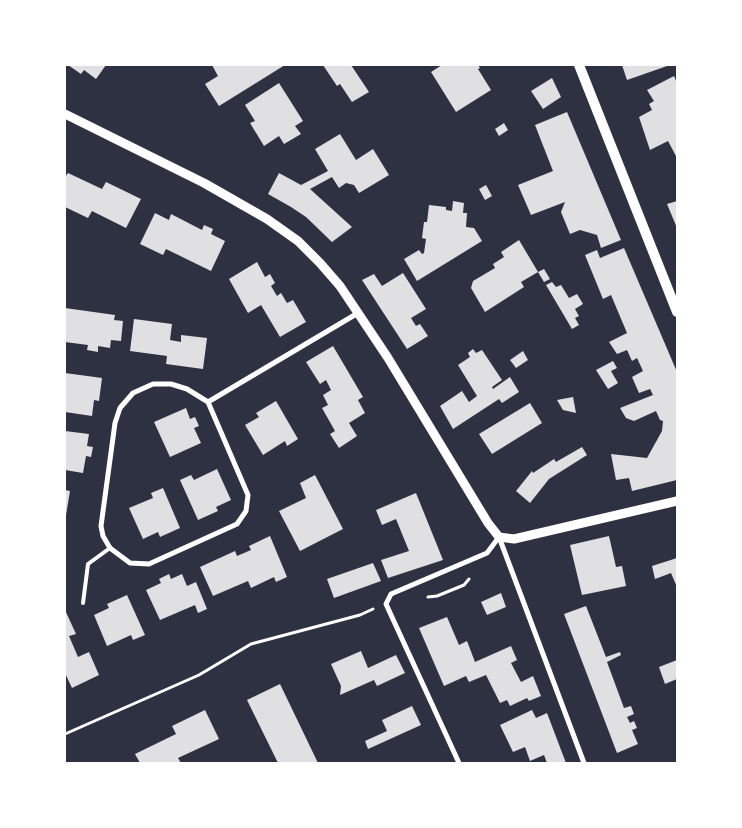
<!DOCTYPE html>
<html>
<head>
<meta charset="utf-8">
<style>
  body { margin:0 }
  #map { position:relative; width:742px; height:828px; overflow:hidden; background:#2d3142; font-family:"Work Sans",sans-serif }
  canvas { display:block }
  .frame { position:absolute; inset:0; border:66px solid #fff; pointer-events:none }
</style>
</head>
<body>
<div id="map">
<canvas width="742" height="828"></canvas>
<div class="frame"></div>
</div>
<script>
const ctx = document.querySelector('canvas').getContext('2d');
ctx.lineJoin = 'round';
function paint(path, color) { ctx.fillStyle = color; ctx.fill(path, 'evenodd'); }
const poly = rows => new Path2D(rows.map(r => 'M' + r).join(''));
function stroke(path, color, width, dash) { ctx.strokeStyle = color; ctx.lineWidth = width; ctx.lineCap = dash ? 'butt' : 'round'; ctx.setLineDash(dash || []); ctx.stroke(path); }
paint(poly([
  [68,65,106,65,96,79,84,70,81,74],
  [212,65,285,65,219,106,205,84,218,76],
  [323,65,351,65,369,92,352,102,340,84,337,86],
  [442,65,478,65,480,68,478,69,491,90,456,112,431,72],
  [622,65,670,65,627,80],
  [674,76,677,83,677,158,668,141,650,150,639,117,652,110,649,104,654,101,647,90],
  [552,78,561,97,543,109,531,91],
  [279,83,303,121,295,126,301,134,284,144,279,136,264,146,250,123,255,121,245,105],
  [567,112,621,240,601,248,597,235,580,230,570,234,561,212,565,202,531,215,518,185,553,171,535,125],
  [504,123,508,130,499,136,495,129],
  [340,134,356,160,373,149,389,175,359,193,354,185,346,183,339,188,332,177,310,189,352,227,332,242,306,217,291,207,268,194,279,173,301,185,328,171,315,149],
  [68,173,102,189,106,182,141,199,126,228,92,211,88,218,65,207,65,177],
  [486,185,492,196,485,200,479,189],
  [453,201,464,203,463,213,467,213,466,227,474,228,482,241,417,281,404,259,419,250,422,254,424,253,426,239,422,238,424,222,427,222,429,205,446,207,446,210,452,211],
  [677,201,677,228,667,204],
  [155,213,169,220,171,214,202,230,204,225,213,229,211,234,225,241,211,271,166,249,163,255,140,244],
  [519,240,538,272,521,282,524,287,485,312,471,288,473,281,495,268,493,264,504,257,501,252],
  [624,248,677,372,677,480,632,491,629,478,616,480,611,454,647,458,662,431,663,421,660,420,656,411,634,421,626,418,620,408,653,395,650,389,639,393,632,377,643,371,637,358,632,361,627,350,617,354,609,342,627,333,611,295,603,299,585,255,597,250,600,258],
  [257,262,265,277,270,274,275,283,271,286,277,296,281,293,287,303,293,300,306,322,280,337,261,305,248,313,229,279],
  [544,269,550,279,544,282,538,272],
  [403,273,426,309,411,318,416,326,420,324,428,336,407,349,362,280,374,274,382,286],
  [552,282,556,287,561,285,569,298,577,294,583,304,575,309,579,316,575,318,579,325,572,329,546,285],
  [65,308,115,315,114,320,123,321,121,341,111,340,110,348,98,346,98,352,87,350,88,345,65,342],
  [134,319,172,324,170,340,181,342,181,335,207,338,203,369,166,364,167,356,130,351],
  [333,346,363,397,358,400,365,413,349,423,357,436,339,448,330,434,335,431,322,408,328,405,323,395,331,390,326,380,320,384,306,362],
  [473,349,476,353,482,350,502,380,492,387,493,389,510,377,519,392,502,403,499,399,453,429,440,406,462,391,469,402,477,396,458,365,470,357,468,353],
  [523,351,528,360,516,368,510,360],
  [613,361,617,368,611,371,618,383,608,389,596,370],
  [65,373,102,378,99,401,94,400,92,416,65,412],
  [573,397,576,413,563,410,557,400],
  [276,401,298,439,287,446,285,441,263,455,245,425,259,417,256,413],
  [530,403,542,423,492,454,479,434],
  [186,408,190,419,195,417,199,426,194,428,201,443,170,457,154,422],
  [65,431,89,434,87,446,93,447,91,457,86,456,83,473,65,470],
  [582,447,587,455,549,479,530,503,516,491,532,471,533,473,554,459,556,462],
  [217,469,231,500,216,507,218,511,198,520,180,480,191,475,194,480],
  [315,475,343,529,300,551,279,511,306,498,300,483],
  [163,488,180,528,160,537,158,532,143,539,129,508,153,498,151,493],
  [65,490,70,491,66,515,65,515],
  [416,493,443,560,388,578,381,560,409,551,396,519,382,525,376,510],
  [270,536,287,577,276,582,274,577,251,588,248,581,213,596,200,567,235,551,237,556,251,550,249,546],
  [609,536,616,567,622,566,626,586,582,595,570,545],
  [677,558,677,587,671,573,655,579,652,566],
  [373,563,381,581,334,598,327,579],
  [169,574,171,579,182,574,187,586,196,582,207,609,198,613,195,605,160,620,146,590,161,583,159,579],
  [501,593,506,607,487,615,481,602],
  [127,595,145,635,133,640,131,635,107,646,94,615,109,608,107,604],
  [586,606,606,657,620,652,621,655,607,662,624,708,631,706,634,714,627,717,630,723,634,721,637,728,632,730,638,744,617,753,564,614],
  [65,610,76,634,69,636,78,657,89,652,99,675,72,688,65,673],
  [447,617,459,645,467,641,475,662,511,646,517,660,511,663,521,682,533,676,541,696,529,701,527,698,510,706,507,700,500,703,486,675,469,682,466,676,444,686,419,628],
  [361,651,368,668,396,655,405,673,377,686,374,680,340,695,341,686,331,664],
  [677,660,677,679,665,684,659,667],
  [280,684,318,763,278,763,247,700],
  [412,706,421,725,368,749,365,741,387,731,382,720],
  [205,710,219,739,178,758,181,763,140,763,135,754,176,734,172,726],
  [532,710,536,718,547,713,566,763,547,763,544,755,530,761,525,747,513,752,500,725]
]), '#e0e0e3');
stroke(poly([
  [428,597,437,596,464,585,469,579],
  [65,734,199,675,251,644,360,615,373,609]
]), '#fff', 3);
stroke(poly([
  [83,603,88,564,110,548]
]), '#fff', 4);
stroke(poly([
  [208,402,248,495,246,511,237,524,149,564,130,563,110,548,103,536,101,526,115,423,120,408,133,393,153,384,171,384,187,389,208,402,358,313],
  [499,537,584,763],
  [459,763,386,604,391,594,487,553,499,537]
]), '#fff', 5);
stroke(poly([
  [65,114,204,183,267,219,298,241,320,263,340,286,388,358,488,523,499,537,514,539,677,501]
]), '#fff', 9);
stroke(poly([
  [579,65,677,312]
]), '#fff', 10);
</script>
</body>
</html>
